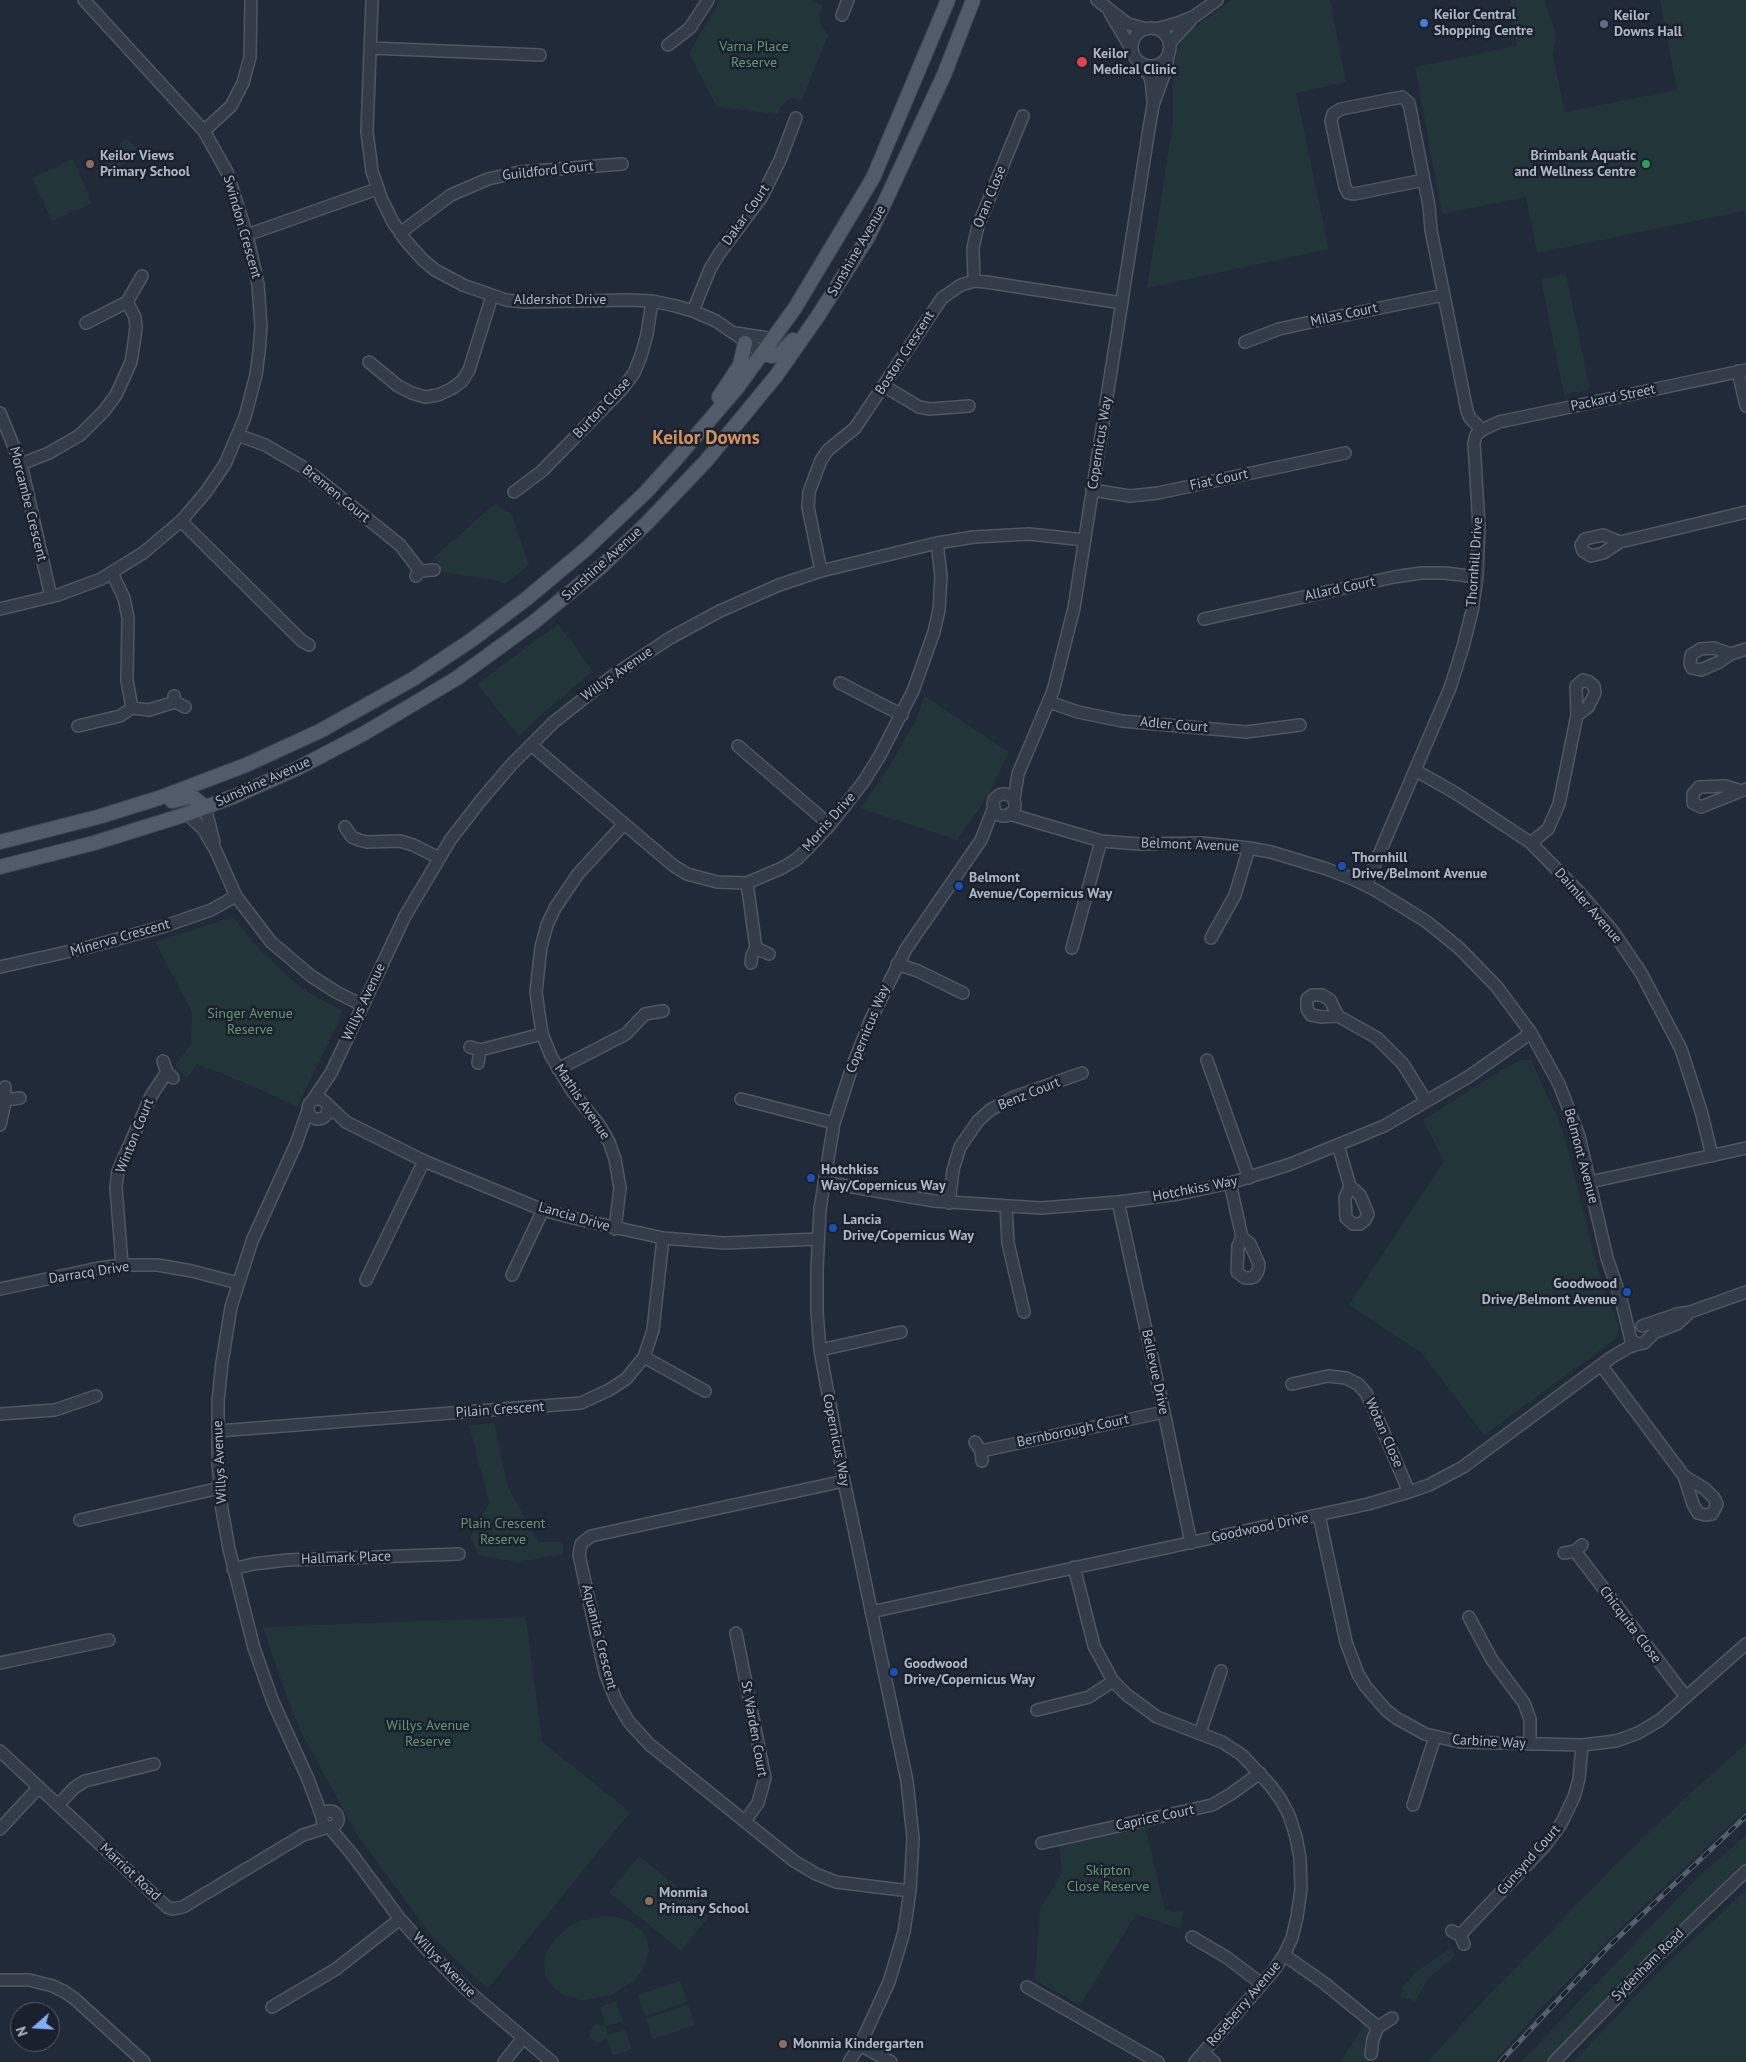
<!DOCTYPE html>
<html>
<head>
<meta charset="utf-8">
<style>
  body { margin:0 }
  #map { position:relative; width:1746px; height:2062px; overflow:hidden; background:#212a38; font-family:"PT Sans",sans-serif }
  canvas { display:block }
  .north { position:absolute; left:10px; top:2002px; width:50px; height:50px; box-sizing:border-box; background:#1a212d; border:1px solid #565d6a; border-radius:50%; rotate:251deg; font-size:14px; font-weight:700; line-height:20px; text-align:center; color:#afb7c5 }
  .north::after { content:''; display:block; margin:auto; width:18px; height:22px; background:#81aef8; clip-path:polygon(50% 0,100% 100%,50% 72%,0 100%) }
</style>
</head>
<body>
<div id="map">
<canvas width="1746" height="2062"></canvas>
<div class="north">N</div>
</div>
<script>
const ctx = document.querySelector('canvas').getContext('2d');
ctx.lineJoin = 'round';
function paint(path, color) { ctx.fillStyle = color; ctx.fill(path, 'evenodd'); }
const poly = rows => new Path2D(rows.map(r => 'M' + r).join(''));
function stroke(path, color, width, dash) { ctx.strokeStyle = color; ctx.lineWidth = width; ctx.lineCap = dash ? 'butt' : 'round'; ctx.setLineDash(dash || []); ctx.stroke(path); }
function drawText(font, color, halo, rows, align = 'center') {
  ctx.font = font + ' "PT Sans",sans-serif'; ctx.lineWidth = 5; ctx.setLineDash([]); ctx.textBaseline = 'middle'; ctx.strokeStyle = halo; ctx.fillStyle = color; for (const [text, x, y, turn = 0] of rows) {
    ctx.save(); ctx.translate(x, y); ctx.rotate((+turn || 0) * Math.PI / 180); ctx.textAlign = isNaN(turn) ? turn : align; if (halo) ctx.strokeText(text, 0, 0); ctx.fillText(text, 0, 0); ctx.restore();
  }
}
paint(poly([
  [720,0,809,0,823,5,820,13,820,23,828,35,802,100,793,98,788,100,780,107,778,114,717,107,689,53],
  [1232,0,1330,0,1346,82,1296,93,1329,249,1147,288,1173,123,1173,72,1179,45,1184,35],
  [1510,0,1544,0,1556,34,1553,56,1565,112,1677,90,1660,0,1746,0,1746,217,1744,211,1537,253,1526,197,1442,214,1415,67,1517,46],
  [126,138,138,149,110,179,98,168],
  [73,159,92,203,52,221,32,178],
  [1566,274,1590,389,1564,395,1541,279],
  [496,503,505,511,511,513,529,565,505,584,499,581,442,572,439,564,434,557],
  [558,624,593,671,542,714,519,736,477,684],
  [925,696,1009,752,988,796,957,840,860,808,884,775,901,746,915,722],
  [233,917,260,950,289,977,301,988,340,1010,341,1012,342,1015,297,1107,248,1084,197,1064,187,1078,175,1066,191,1044,192,1012,155,942],
  [1521,1060,1531,1060,1559,1121,1567,1145,1596,1262,1606,1297,1619,1326,1616,1339,1484,1435,1421,1352,1349,1305,1444,1161,1423,1120,1505,1068],
  [494,1423,508,1487,538,1542,563,1542,563,1554,518,1562,479,1556,470,1537,489,1503,469,1425],
  [526,1617,542,1742,630,1812,488,1989,455,1959,427,1930,358,1836,300,1730,275,1664,263,1627],
  [1746,1744,1746,1810,1616,1932,1537,2013,1494,2062,1428,2062,1468,2017,1616,1864,1684,1799],
  [1145,1825,1164,1908,1171,1912,1183,1911,1181,1929,1136,1914,1080,2005,1035,1980,1040,1910,1062,1872,1059,1844],
  [1746,1835,1746,1867,1550,2062,1521,2062,1701,1874],
  [639,1856,711,1914,681,1951,609,1892],
  [1746,1890,1746,2062,1573,2062,1657,1973],
  [604,1916,617,1917,629,1921,642,1931,647,1940,649,1951,645,1967,633,1982,609,1996,582,2000,564,1995,554,1989,545,1976,544,1960,548,1949,555,1939,570,1926,583,1920],
  [1451,1948,1456,1955,1428,1979,1415,2001,1401,1997,1403,1987,1416,1972],
  [680,1981,687,2002,645,2016,638,1995],
  [616,2001,623,2021,606,2027,600,2007],
  [688,2005,695,2025,653,2039,646,2019],
  [1365,2022,1369,2031,1366,2044,1367,2044,1369,2062,1341,2062],
  [595,2024,602,2025,606,2027,608,2035,625,2029,632,2049,613,2056,607,2038,598,2043,595,2042,590,2037,590,2030]
]), '#223639');
const minor = poly([
  [372,0,367,132,372,171,382,200,393,222,406,241,423,260,435,270,463,285,506,300,524,302,630,300,652,301,676,306,693,311,716,321,764,354],
  [1097,0,1128,24,1147,29],
  [1110,13,1132,50],
  [842,15,848,0],
  '1132 47a19 19 0 1 1 38 0a19 19 0 1 1-38 0Z',
  [1156,29,1178,23,1195,16,1217,0],
  [1169,44,1190,21],
  [668,45,690,28,708,0],
  [371,48,540,55],
  [1141,64,1151,79,1153,101],
  [204,131,231,106,243,83,250,57,251,0],
  [1424,180,1354,194,1348,193,1345,187,1331,121,1333,114,1341,109,1397,98,1402,97,1409,103,1429,206,1431,230,1467,411,1470,418,1482,430],
  [400,233,451,195,488,179,520,172,622,164],
  [247,235,377,189],
  [974,281,973,248,978,226,1023,116],
  [693,311,710,269,719,254,761,198,780,160,796,118],
  [86,323,127,302,142,276],
  [735,333,774,339],
  [1245,342,1279,329,1306,323,1444,295],
  [369,362,398,386,412,393,425,397,438,395,451,389,462,381,469,370,492,296],
  [1738,371,1746,406],
  [884,386,919,407,930,409,969,406],
  [0,413,21,464,51,597],
  [238,435,265,445,303,467,400,545,420,571],
  [21,464,49,453,80,435,104,411,116,395,131,362,134,343,136,327,135,317,127,302],
  [1092,490,1130,496,1158,493,1345,453],
  [514,492,542,471,622,389,634,373,641,356,647,334,652,301],
  [181,521,302,641,309,645],
  [1620,542,1603,535,1585,539,1581,545,1583,551,1591,556,1603,553,1620,542,1746,512],
  [821,571,808,507,809,492,821,460,828,450,855,428,942,298,961,285,974,281,986,282,1122,303],
  [112,573,124,598,128,618,127,680,132,708],
  [416,576,420,571,434,570],
  [0,609,58,595,101,579,143,553,181,521,206,492,225,464,245,417,256,375,259,352,261,327,258,284,247,235,227,172,204,131,84,0],
  [1204,619,1394,577,1421,573,1445,573,1477,577],
  [1731,654,1714,648,1700,649,1691,655,1690,664,1692,668,1701,670,1719,662,1731,654,1746,649],
  [840,683,902,715],
  [174,696,175,702,185,707],
  [1049,702,1078,712,1122,721,1246,732,1300,725],
  [132,708,149,710,175,702],
  [78,726,120,716,132,708],
  [531,745,674,866,687,874,717,882,747,883,782,868,797,859,811,845,830,825,864,781,879,757,913,691,934,632,939,610,941,576,937,543],
  [738,746,830,825],
  [1415,770,1457,794,1531,843,1580,893,1612,930,1641,973,1681,1049,1701,1111,1712,1156],
  [1738,790,1725,786,1699,787,1693,794,1693,803,1701,807,1746,789],
  '993 805a11 11 0 1 1 22 0a11 11 0 1 1-22 0Z',
  [1014,800,1018,774,1053,691,1074,608,1148,135,1153,105,1166,69,1169,51],
  [205,807,214,842],
  [187,814,203,829,216,851,236,896,271,942,311,976,336,992,362,1005],
  [1009,814,1101,841,1139,844,1203,843,1249,848,1271,852,1327,869,1353,879,1377,891,1427,922,1459,948,1497,987,1531,1033,1559,1084,1579,1136,1607,1258,1621,1299,1631,1340,1638,1344,1644,1343,1654,1333,1677,1324,1690,1312],
  [345,827,352,837,359,840,367,842,400,841,413,845,439,858],
  [1531,843,1548,829,1559,804,1577,715,1576,686,1583,680,1589,682,1594,686,1595,693,1588,707,1577,715],
  [747,883,756,948,752,955,751,963],
  [1366,885,1450,688,1463,647,1472,611,1477,577,1479,527,1474,443,1476,435,1482,430,1499,422,1746,370],
  [1211,938,1235,895,1249,848],
  [756,948,769,954],
  [1072,948,1101,841],
  [897,964,918,971,963,993],
  [0,967,89,947,165,926,211,910,236,896],
  [1338,1016,1330,1000,1322,995,1312,995,1307,999,1307,1009,1311,1015,1322,1017,1338,1016,1377,1038,1403,1064,1426,1101],
  [470,1047,480,1050,542,1034],
  [1207,1060,1249,1178],
  [163,1061,167,1072,173,1078],
  [478,1063,480,1050],
  [558,1069,626,1034,645,1014,663,1011],
  '308 1109a10 10 0 1 1 20 0a10 10 0 1 1-20 0Z',
  [741,1099,834,1123],
  [5,1100,20,1098],
  [312,1101,331,1073,405,916,451,839,482,799,512,764,554,722,611,677,670,638,720,611,779,585,821,571,937,543,974,537,1029,534,1085,540],
  [327,1104,346,1122,424,1161,543,1210,573,1218,663,1238,724,1243,818,1239],
  [308,1110,296,1144,252,1241,231,1307,222,1363,218,1401,218,1464,222,1510,229,1549,254,1648,273,1702,308,1779,322,1817],
  [0,1125,4,1107,5,1087],
  [1338,1145,1350,1186,1360,1195,1368,1214,1365,1220,1360,1224,1353,1224,1346,1218,1345,1198,1350,1186],
  [824,1182,934,1201,1041,1208,1118,1202,1179,1194,1230,1183,1288,1165,1384,1126,1468,1077,1531,1033],
  [1590,1182,1746,1148],
  [1230,1183,1242,1237,1238,1246,1237,1272,1245,1278,1250,1278,1254,1277,1258,1271,1259,1264,1250,1244,1242,1237],
  [1118,1202,1164,1412,1191,1543],
  [949,1203,953,1170,960,1147,978,1121,990,1110,1014,1097,1082,1073],
  [1006,1206,1008,1243,1024,1312],
  [615,1229,620,1188,615,1159,609,1142,600,1126,572,1091,551,1056,542,1034,536,992,541,947,547,925,555,908,578,874,624,824],
  [122,1265,116,1187,118,1171,151,1096,167,1072],
  [512,1275,543,1210],
  [366,1280,424,1161],
  [0,1289,99,1268,122,1265,157,1265,192,1271,238,1283],
  [1642,1326,1677,1314,1690,1312,1746,1292],
  [820,1350,901,1332],
  [644,1357,705,1391],
  [1601,1365,1684,1476,1693,1504,1698,1513,1705,1515,1712,1514,1717,1504,1714,1498,1705,1489,1684,1476],
  [1292,1384,1328,1376,1346,1378,1358,1384,1366,1393,1372,1405,1409,1492],
  [0,1414,55,1410,96,1396],
  [218,1431,581,1403,609,1390,626,1379,644,1357,653,1330,663,1238],
  [975,1442,981,1451,982,1461],
  [981,1451,1164,1412],
  [844,1481,591,1536,581,1544,579,1555,605,1673,616,1700,629,1722,649,1744,794,1861,816,1874,836,1882,910,1891],
  [1319,1515,1346,1642,1358,1674,1366,1687,1386,1710,1396,1718,1425,1734,1460,1742,1582,1745,1616,1741,1638,1733,1660,1720,1746,1644],
  [80,1520,220,1488],
  [1575,1551,1686,1697],
  [1564,1553,1575,1551,1582,1545],
  [1074,1567,1094,1646,1113,1681,1127,1695,1157,1717,1222,1742,1242,1755,1270,1785,1281,1800,1289,1815,1296,1837,1300,1858,1301,1889,1297,1917,1292,1938,1284,1955,1274,1970,1195,2062],
  [233,1569,253,1564,287,1560,459,1554],
  [871,1612,1368,1504,1409,1492,1429,1485,1463,1467,1612,1357,1629,1347,1638,1344],
  [1469,1617,1492,1660,1524,1703,1530,1719,1530,1744],
  [736,1633,765,1778,758,1803,745,1821],
  [0,1663,109,1640],
  [1037,1710,1089,1697,1113,1681],
  [1200,1733,1221,1671],
  [0,1751,167,1907,173,1909,183,1907,303,1835,328,1827],
  [58,1805,74,1788,85,1781,154,1764],
  [1413,1805,1435,1737],
  '322 1819a8 8 0 1 1 16 0a8 8 0 1 1-16 0Z',
  [329,1827,351,1853,400,1919,431,1954,467,1990,552,2062],
  [0,1829,39,1787],
  [1042,1843,1212,1805,1231,1794,1260,1773],
  [1452,1931,1460,1935,1464,1944],
  [1460,1935,1544,1847,1561,1824,1574,1797,1579,1779,1582,1745],
  [1192,1937,1226,1957,1262,1984],
  [1284,1955,1324,1983,1378,2027],
  [0,1980,29,1980,53,1986,65,1992,75,1999,144,2062],
  [1027,1987,1158,2062],
  [272,2007,336,1969,400,1919],
  [860,2045,891,2062],
  [1203,2053,1214,2062],
  [1371,2054,1373,2039,1378,2027,1392,2018],
  [504,2062,523,2038],
  [849,2062,860,2045,889,1982,904,1932,910,1891,913,1838,907,1781,844,1481,820,1350,817,1312,817,1269,820,1209,834,1123,852,1067,870,1021,906,949,981,840,994,807],
  [1554,2062,1655,1958,1746,1871]
]);
const major = poly([
  [764,354,772,356,781,353,793,340],
  [719,397,740,365,745,343],
  [172,801,189,797,194,798,205,807],
  [0,842,98,817,159,798,246,765,320,731,413,679,473,639,526,599,586,549,645,493,676,459,737,388,795,308,873,178,948,0],
  [0,867,94,843,187,814,235,796,298,768,363,734,457,678,534,622,601,567,647,523,706,461,776,376,818,316,868,237,883,206,944,75,973,0]
]);
stroke(minor, '#4f5763', 14);
stroke(major, '#3d4552', 16);
stroke(minor, '#343c49', 11);
stroke(major, '#525b69', 14);
const rail = poly([
  [1500,2062,1607,1948,1746,1816]
]);
stroke(rail, '#566070', 5);
stroke(rail, '#1a212d', 3, [9]);
for (const [x, y, r, color] of [
  [1424,23,5,"#3f7fe0"],
  [1604,24,5,"#5c6f8a"],
  [1082,62,6,"#e0444e"],
  [90,164,5,"#8d6e63"],
  [1646,164,5,"#2e9e5b"],
  [1342,866,5,"#1a4fb4"],
  [959,886,5,"#1a4fb4"],
  [811,1178,5,"#1a4fb4"],
  [833,1228,5,"#1a4fb4"],
  [1627,1292,5,"#1a4fb4"],
  [894,1672,5,"#1a4fb4"],
  [649,1901,5,"#8d6e63"],
  [783,2044,5,"#8d6e63"]
]) { const dot = new Path2D(); dot.arc(x, y, r, 0, 2 * Math.PI); ctx.fillStyle = color; ctx.fill(dot); stroke(dot, '#1a212d', 2); }
drawText('bold 14px', '#afb7c5', '#1a212d', [
  ["Keilor Central",1434,15],
  ["Shopping Centre",1434,31],
  ["Keilor",1614,16],
  ["Downs Hall",1614,32],
  ["Keilor",1093,54],
  ["Medical Clinic",1093,70],
  ["Keilor Views",100,156],
  ["Primary School",100,172],
  ["Brimbank Aquatic",1636,156,"right"],
  ["and Wellness Centre",1636,172,"right"],
  ["Thornhill",1352,858],
  ["Drive/Belmont Avenue",1352,874],
  ["Belmont",969,878],
  ["Avenue/Copernicus Way",969,894],
  ["Hotchkiss",821,1170],
  ["Way/Copernicus Way",821,1186],
  ["Lancia",843,1220],
  ["Drive/Copernicus Way",843,1236],
  ["Goodwood",1617,1284,"right"],
  ["Drive/Belmont Avenue",1617,1300,"right"],
  ["Goodwood",904,1664],
  ["Drive/Copernicus Way",904,1680],
  ["Monmia",659,1893],
  ["Primary School",659,1909],
  ["Monmia Kindergarten",793,2044]
], 'left');
drawText('14px', '#669671', '#1a212d', [
  ["Varna Place",754,47],
  ["Reserve",754,63],
  ["Singer Avenue",250,1014],
  ["Reserve",250,1030],
  ["Plain Crescent",503,1524],
  ["Reserve",503,1540],
  ["Willys Avenue",428,1726],
  ["Reserve",428,1742],
  ["Skipton",1108,1871],
  ["Close Reserve",1108,1887]
]);
drawText('14px', '#afb7c5', '#1a212d', [
  ["Guildford Court",548,171,-6],
  ["Oran Close",990,197,-68],
  ["Dakar Court",746,215,-55],
  ["Swindon Crescent",242,227,74],
  ["Sunshine Avenue",857,251,-60],
  ["Aldershot Drive",560,300],
  ["Milas Court",1344,315,-12],
  ["Boston Crescent",905,353,-57],
  ["Packard Street",1613,398,-12],
  ["Burton Close",602,408,-47],
  ["Copernicus Way",1100,443,-81],
  ["Fiat Court",1219,480,-12],
  ["Bremen Court",336,494,39],
  ["Morcambe Crescent",28,504,76],
  ["Thornhill Drive",1475,562,-86],
  ["Sunshine Avenue",602,564,-42],
  ["Allard Court",1340,589,-12],
  ["Willys Avenue",617,674,-35],
  ["Adler Court",1174,725,5],
  ["Sunshine Avenue",263,782,-24],
  ["Morris Drive",829,822,-49],
  ["Belmont Avenue",1190,845,2],
  ["Daimler Avenue",1588,906,49],
  ["Minerva Crescent",120,938,-16],
  ["Willys Avenue",364,1002,-65],
  ["Copernicus Way",868,1029,-68],
  ["Benz Court",1029,1094,-22],
  ["Mathis Avenue",582,1102,56],
  ["Winton Court",135,1136,-68],
  ["Belmont Avenue",1581,1156,75],
  ["Hotchkiss Way",1195,1189,-11],
  ["Lancia Drive",574,1217,16],
  ["Darracq Drive",89,1273,-9],
  ["Bellevue Drive",1155,1372,78],
  ["Pilain Crescent",500,1410,-4],
  ["Bernborough Court",1073,1431,-12],
  ["Wotan Close",1384,1433,66],
  ["Copernicus Way",836,1440,79],
  ["Willys Avenue",220,1462,-93],
  ["Goodwood Drive",1260,1528,-12],
  ["Hallmark Place",346,1558,-2],
  ["Chicquita Close",1630,1625,53],
  ["Aquanita Crescent",599,1637,76],
  ["St Warden Court",754,1729,80],
  ["Carbine Way",1489,1742,3],
  ["Caprice Court",1155,1818,-12],
  ["Gunsynd Court",1529,1860,-49],
  ["Marriot Road",130,1872,43],
  ["Willys Avenue",444,1965,46],
  ["Sydenham Road",1648,1965,-45],
  ["Roseberry Avenue",1244,2004,-50]
]);
drawText('bold 19px', '#d3915b', '#1a212d', [
  ["Keilor Downs",706,439]
]);
</script>
</body>
</html>
